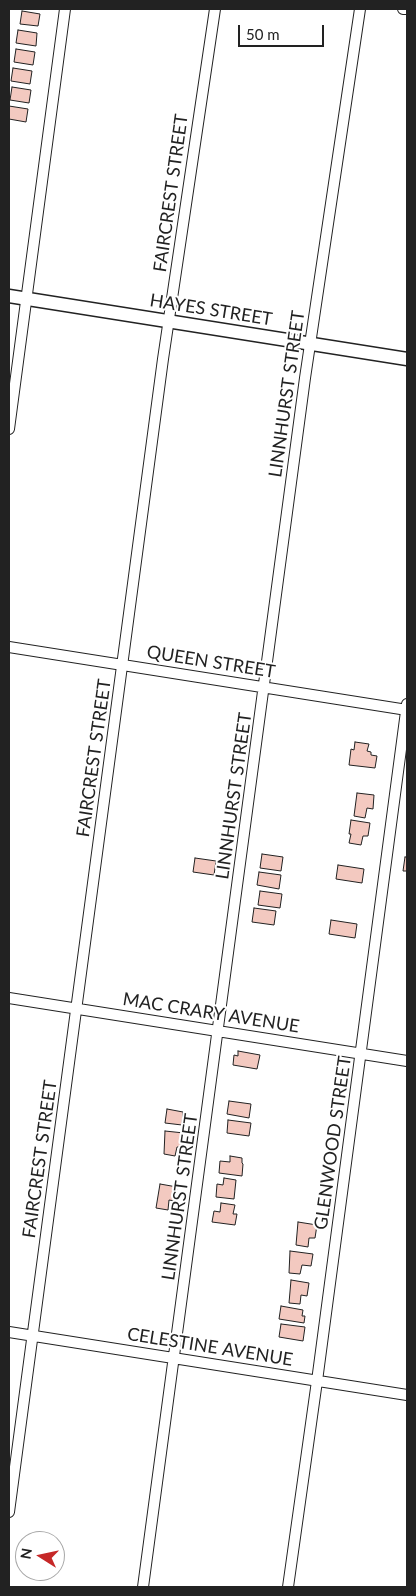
<!DOCTYPE html>
<html>
<head>
<meta charset="utf-8">
<style>
  body { margin:0 }
  #map { position:relative; width:416px; height:1596px; overflow:hidden; background:#fff; font-family:Lato,sans-serif }
  canvas { display:block }
  .frame { position:absolute; inset:0; border:10px solid #222; pointer-events:none }
  .north { position:absolute; left:15px; top:1531px; width:50px; height:50px; box-sizing:border-box; background:#fff; border:1px solid #a7a7a7; border-radius:50%; rotate:280deg; font-size:14px; font-weight:700; line-height:20px; text-align:center; color:#222 }
  .north::after { content:''; display:block; margin:auto; width:18px; height:22px; background:#c62828; clip-path:polygon(50% 0,100% 100%,50% 72%,0 100%) }
  .scale { position:absolute; left:238px; top:25px; width:86px; height:22px; box-sizing:border-box; border:2px solid #222; border-top:0; padding-left:6px; font-size:15px; line-height:18px; white-space:nowrap; color:#222; -webkit-text-stroke:4px #fff; paint-order:stroke }
</style>
</head>
<body>
<div id="map">
<canvas width="416" height="1596"></canvas>
<div class="frame"></div>
<div class="north">N</div>
<div class="scale">50 m</div>
</div>
<script>
const ctx = document.querySelector('canvas').getContext('2d');
ctx.lineJoin = 'round';
function paint(path, color) { ctx.fillStyle = color; ctx.fill(path, 'evenodd'); }
const poly = rows => new Path2D(rows.map(r => 'M' + r).join(''));
function stroke(path, color, width, dash) { ctx.strokeStyle = color; ctx.lineWidth = width; ctx.lineCap = dash ? 'butt' : 'round'; ctx.setLineDash(dash || []); ctx.stroke(path); }
function drawText(font, color, halo, rows, align = 'center') {
  ctx.font = font + ' Lato,sans-serif'; ctx.lineWidth = 4; ctx.setLineDash([]); ctx.textBaseline = 'middle'; ctx.strokeStyle = halo; ctx.fillStyle = color; for (const [text, x, y, turn = 0] of rows) {
    ctx.save(); ctx.translate(x, y); ctx.rotate((+turn || 0) * Math.PI / 180); ctx.textAlign = isNaN(turn) ? turn : align; if (halo) ctx.strokeText(text, 0, 0); ctx.fillText(text, 0, 0); ctx.restore();
  }
}
const building = poly([
  [22,11,40,14,38,26,20,24,22,11],
  [18,30,37,33,36,46,16,43,18,30],
  [16,49,35,52,33,65,14,62,16,49],
  [13,68,32,71,30,84,11,81,13,68],
  [12,87,31,90,29,103,10,100,12,87],
  [9,106,28,109,26,122,9,119,9,106],
  [355,742,369,744,367,751,371,752,371,755,377,756,375,768,349,765,351,749,354,750,355,742],
  [357,793,374,795,373,809,367,808,365,818,354,816,357,793],
  [351,820,370,823,368,836,363,836,361,845,349,843,351,834,349,834,351,820],
  [262,854,283,857,281,871,260,868,262,854],
  [405,857,407,857,407,871,403,871,405,857],
  [195,858,216,861,214,875,193,872,195,858],
  [338,865,364,869,362,883,336,879,338,865],
  [259,872,281,875,279,889,257,885,259,872],
  [260,891,282,894,280,908,258,905,260,891],
  [254,908,276,911,274,925,252,922,254,908],
  [331,920,357,924,355,938,329,934,331,920],
  [238,1051,260,1055,257,1069,233,1065,234,1055,238,1056,238,1051],
  [229,1101,251,1104,249,1118,227,1114,229,1101],
  [167,1109,183,1112,182,1125,165,1123,167,1109],
  [228,1120,251,1123,249,1136,227,1133,228,1120],
  [165,1131,184,1133,182,1147,177,1147,175,1156,164,1154,165,1131],
  [230,1156,242,1158,242,1163,243,1164,242,1176,219,1173,220,1161,230,1162,230,1156],
  [224,1178,236,1180,234,1199,216,1197,217,1184,223,1185,224,1178],
  [160,1184,177,1187,175,1201,169,1200,168,1210,156,1208,160,1184],
  [221,1203,235,1205,233,1214,237,1214,235,1225,212,1222,214,1211,220,1212,221,1203],
  [298,1222,317,1225,315,1238,309,1238,308,1247,296,1245,298,1222],
  [290,1251,313,1254,311,1266,302,1265,300,1274,289,1273,290,1251],
  [291,1280,309,1283,307,1296,301,1295,300,1304,289,1303,291,1280],
  [281,1306,303,1310,302,1316,305,1316,304,1323,279,1319,281,1306],
  [281,1324,305,1327,303,1341,279,1337,281,1324]
]);
paint(building, '#f3c9c0');
stroke(building, '#222', 1);
const minor = poly([
  [403,9,407,9],
  [9,429,65,9],
  [9,647,407,710],
  [9,998,407,1061],
  [9,1332,407,1395],
  [9,1512,163,359,215,9],
  [143,1587,305,378,360,9],
  [288,1587,317,1381,407,704]
]);
const tertiary = poly([
  [9,296,407,359]
]);
stroke(minor, '#222', 12);
stroke(tertiary, '#222', 15);
stroke(minor, '#fff', 10);
stroke(tertiary, '#fff', 12);
drawText('18px', '#222', '#fff', [
  ["FAIRCREST STREET",171,193,-82],
  ["HAYES STREET",211,310,9],
  ["LINNHURST STREET",287,394,-82],
  ["QUEEN STREET",211,662,9],
  ["FAIRCREST STREET",94,758,-82],
  ["LINNHURST STREET",234,796,-82],
  ["MAC CRARY AVENUE",211,1013,9],
  ["GLENWOOD STREET",333,1143,-82],
  ["FAIRCREST STREET",40,1159,-82],
  ["LINNHURST STREET",180,1197,-82],
  ["CELESTINE AVENUE",210,1347,9]
]);
</script>
</body>
</html>
